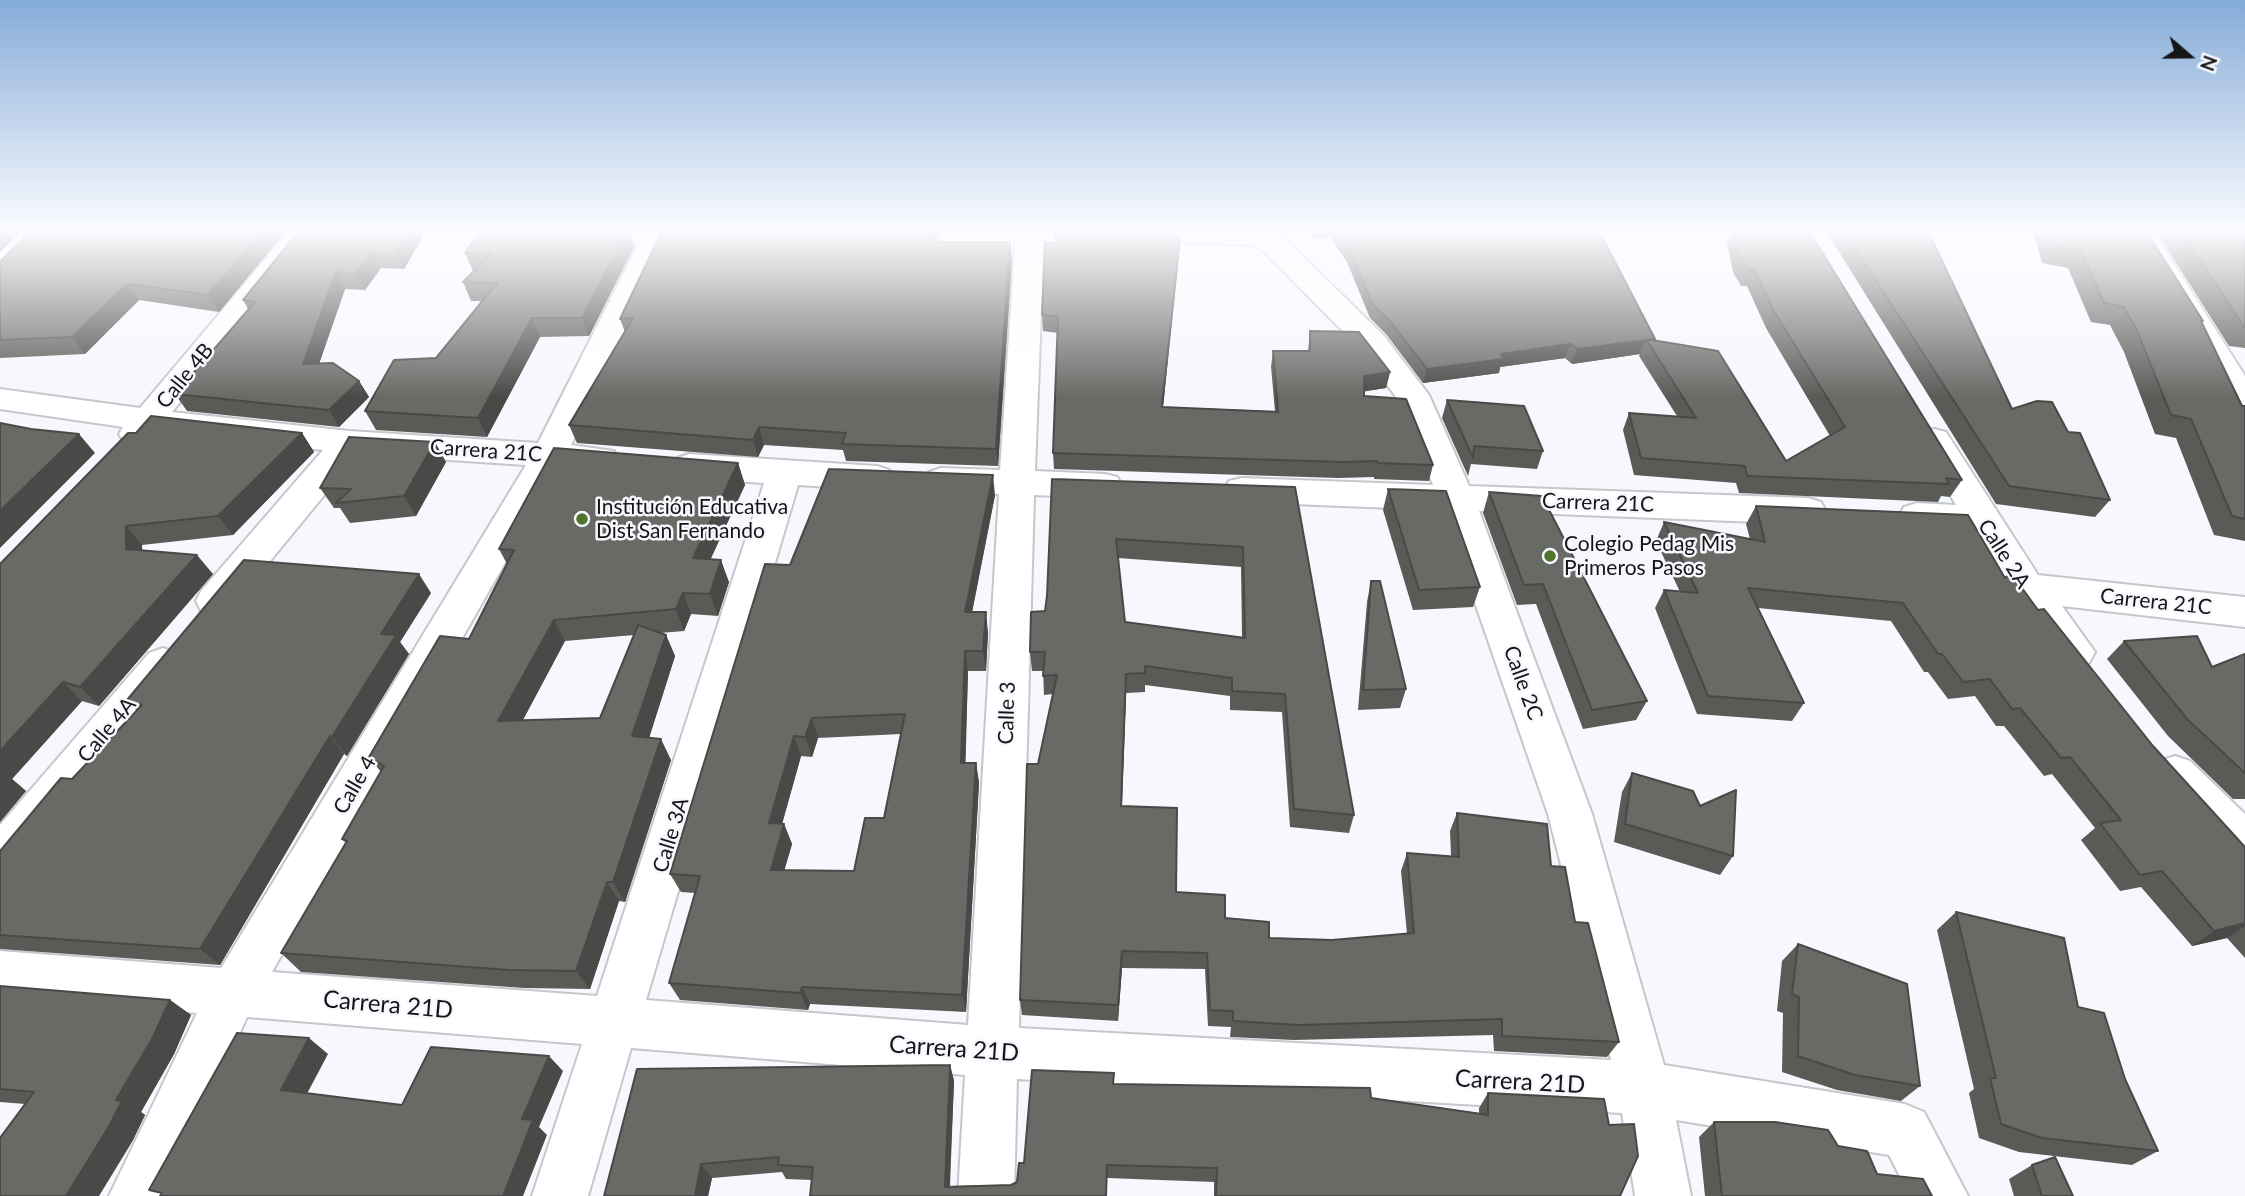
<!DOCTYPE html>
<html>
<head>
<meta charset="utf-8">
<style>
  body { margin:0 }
  #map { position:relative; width:2245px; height:1196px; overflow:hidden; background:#f6f8fe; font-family:Lato,sans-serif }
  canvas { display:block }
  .north { position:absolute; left:2154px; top:21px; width:70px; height:70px; -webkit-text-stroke:5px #f6f8fe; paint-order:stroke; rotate:110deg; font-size:19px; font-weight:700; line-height:28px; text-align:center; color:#141517 }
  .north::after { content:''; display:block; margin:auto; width:24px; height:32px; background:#141517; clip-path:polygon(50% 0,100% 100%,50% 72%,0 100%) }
</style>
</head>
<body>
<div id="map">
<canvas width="2245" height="1196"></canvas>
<div class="north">N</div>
</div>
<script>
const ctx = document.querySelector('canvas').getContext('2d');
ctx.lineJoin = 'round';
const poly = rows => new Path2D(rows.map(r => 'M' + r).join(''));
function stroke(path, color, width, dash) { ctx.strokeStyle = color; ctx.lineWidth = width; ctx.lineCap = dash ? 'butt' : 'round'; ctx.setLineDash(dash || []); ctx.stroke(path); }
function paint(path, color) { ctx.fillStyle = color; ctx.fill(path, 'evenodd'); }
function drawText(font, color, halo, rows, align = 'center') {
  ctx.font = font + ' Lato,sans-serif'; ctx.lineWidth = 5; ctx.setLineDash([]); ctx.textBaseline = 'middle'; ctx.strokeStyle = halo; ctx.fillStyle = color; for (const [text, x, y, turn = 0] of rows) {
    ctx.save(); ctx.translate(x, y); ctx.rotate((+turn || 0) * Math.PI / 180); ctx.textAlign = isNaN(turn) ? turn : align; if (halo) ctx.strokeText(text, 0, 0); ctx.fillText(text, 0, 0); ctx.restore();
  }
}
const minor = poly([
  [289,231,318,231,172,412,349,431,538,443,645,231,673,231,571,445,614,451,619,459,614,467,602,471,559,468,272,972,597,996,764,483,689,478,677,474,672,466,677,458,689,454,877,466,889,470,895,478,889,486,877,490,798,485,646,1000,968,1025,999,494,941,492,929,488,923,480,929,472,941,468,1000,470,1016,231,1044,231,1035,471,1105,474,1117,477,1123,486,1117,495,1105,498,1034,495,1019,1028,1611,1060,1548,814,1443,510,1242,502,1229,499,1224,490,1229,481,1242,478,1433,485,1401,404,1362,350,1257,245,1095,239,1085,237,1081,231,1277,231,1384,336,1429,395,1469,486,1808,498,1821,502,1826,511,1821,520,1808,524,1479,511,1592,814,1664,1065,1905,1104,1924,1112,1968,1196,1910,1196,1889,1155,1676,1120,1691,1196,1635,1196,1622,1113,1017,1079,1014,1196,958,1196,965,1075,631,1048,588,1196,532,1196,582,1044,247,1017,166,1196,109,1196,197,1013,0,997,0,951,221,968,526,465,358,454,229,611,215,615,201,611,196,601,201,591,323,450,156,432,148,442,136,445,124,442,119,434,123,427,0,409,0,389,140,408,289,231],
  [2125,231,2153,231,2245,376,2245,412,2233,409,2125,231],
  [1934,429,1946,432,2038,575,2245,597,2245,627,2062,606,2095,652,2089,663,2075,667,2061,663,2012,598,1972,531,1917,529,1904,525,1899,516,1904,507,1917,503,1956,505,1917,440,1922,432,1934,429],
  [163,648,177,653,183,664,177,675,16,872,0,878,0,825,149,653,163,648],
  [2175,756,2190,761,2245,814,2245,864,2229,858,2160,787,2153,774,2160,761,2175,756]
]);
stroke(minor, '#c4c7cc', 4);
paint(minor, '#fff');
paint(poly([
  [286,231,219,312,139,300,85,354,0,358,0,262],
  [299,231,426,231,404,269,381,268,365,290,345,289,319,364,359,381,369,397,339,427,187,411,175,394,248,309,243,300],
  [1310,231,1599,231,1654,341,1786,461,1830,436,1766,328,1747,286,1741,286,1733,272,1727,243,1732,231,1809,231,1962,480,1950,497,1941,496,1938,502,1739,493,1736,483,1634,475,1623,430,1629,413,1677,416,1639,356,1640,354,1572,364,1565,358,1500,367,1499,373,1423,383,1386,334,1370,318,1347,262,1330,237,1314,239],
  [1826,231,1928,231,2012,409,2068,432,2110,500,2095,517,1996,504],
  [2033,231,2146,231,2203,321,2201,323,2242,406,2245,406,2245,541,2214,535,2176,438,2155,434,2124,352,2110,325,2091,322,2068,268,2042,263],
  [2156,231,2245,231,2245,348,2229,346],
  [1175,237,1180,238,1179,253,1163,407,1275,411,1271,367,1273,351,1308,351,1310,331,1390,372,1386,388,1364,391,1364,396,1433,465,1429,481,1374,479,1374,477,1339,478,1054,469,1053,453,1058,333,1043,331,1042,315,1056,243],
  [937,242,1012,259,998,466,846,461,843,450,764,445,758,457,577,443,569,425,625,332,620,319],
  [635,245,589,336,540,337,487,437,376,430,365,411,436,358,482,301,471,301,463,282,474,271,473,271,465,253],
  [1447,400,1543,451,1537,469,1471,464,1468,476,1442,418],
  [136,433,302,433,314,452,233,535,142,545,142,550,213,574,99,706,82,701,12,779,26,791,0,822,0,564],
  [446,462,416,516,350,523,340,508,334,508,320,488],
  [738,463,745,485,710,559,729,582,718,616,691,614,684,631,660,633,666,635,675,656,649,738,671,760,625,902,619,901,590,989,524,988,301,972,281,953,346,843,342,839,381,772,369,757,469,639,507,564,499,549],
  [634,635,600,718,523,720,565,641],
  [1052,479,1295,487,1354,815,1349,833,1290,827,1282,712,1230,710,1230,696,1145,685,1145,692,1126,693,1122,806,1176,892,1225,918,1269,938,1332,940,1407,934,1401,871,1407,853,1451,856,1450,831,1457,813,1551,866,1575,922,1619,1042,1607,1057,1494,1051,1493,1035,1294,1040,1230,1037,1231,1027,1208,1026,1205,969,1122,968,1118,1021,1022,1015,1020,1000,1038,764,1053,694,1044,695,1043,671,1032,671,1030,652,1045,611,1047,596],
  [1118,558,1241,567,1242,637,1125,622],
  [1388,489,1480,587,1473,607,1413,610,1383,510],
  [1489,492,1647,701,1636,720,1583,729,1536,604,1517,605,1483,513],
  [995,495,972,612,988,632,986,671,968,671,965,763,976,763,979,783,966,1012,810,1004,808,1010,680,1000,669,983,695,893,681,892,670,874,790,565],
  [901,734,884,818,854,871,784,870,792,844,784,824,782,824,801,756,812,757,818,738],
  [1756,506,2005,578,2038,610,2153,746,2245,847,2245,958,2227,938,2192,946,2141,887,2120,891,2081,840,2095,828,2052,774,2044,776,2004,726,1996,726,1975,696,1948,699,1928,672,1924,672,1891,621,1758,608,1804,703,1792,721,1697,714,1655,608,1664,590,1680,592,1656,541,1664,522,1750,539,1746,524],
  [1371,581,1406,689,1400,708,1358,710,1367,602],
  [431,593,400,642,409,654,347,756,344,754,220,965,0,949,0,851,72,779,137,711,127,700],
  [2124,641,2212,667,2245,654,2245,799,2233,799,2168,736,2107,659],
  [1632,773,1700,806,1733,856,1720,875,1614,842,1622,792],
  [1956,912,2078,1007,2125,1079,2158,1151,2132,1165,2019,1152,1979,1138,1969,1093,1974,1089,1937,930],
  [1798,944,1920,1086,1901,1101,1837,1090,1782,1072,1783,1013,1777,1011,1782,961],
  [0,986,170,1000,191,1015,174,1054,141,1112,145,1115,132,1142,25,1104,0,1102],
  [950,1065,954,1081,950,1186,1011,1185,1017,1182,1024,1163,1114,1073,1114,1084,1371,1098,1479,1113,1479,1108,1488,1093,1620,1196,1214,1196,1214,1182,1107,1178,1106,1196,810,1196,812,1180,786,1179,782,1172,712,1178,708,1196,604,1196],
  [1714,1122,1838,1146,1877,1174,1932,1196,1705,1196,1699,1137],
  [2032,1165,2073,1196,2014,1196,2009,1179]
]), '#595b57');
paint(poly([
  [0,231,22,231,0,252],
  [263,231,286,231,219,312,208,295],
  [408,231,426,231,404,269,395,252],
  [627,231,630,231,635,245,589,336,582,318],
  [932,231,942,231,929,259,927,242],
  [1315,231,1331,231,1330,237,1314,239],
  [1180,238,1179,253,1161,423,1162,407],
  [1010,242,1012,259,998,466,996,449],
  [372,252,381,268,365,290,356,274],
  [336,272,345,289,313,381,303,364],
  [127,284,139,300,85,354,72,337],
  [532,318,540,337,487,437,478,418],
  [1646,340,1640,354,1572,364,1577,349],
  [1570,344,1565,358,1500,367,1499,373,1423,383,1427,369,1501,354],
  [1390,372,1386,388,1361,392,1364,376],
  [359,381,369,397,339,427,329,410],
  [759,427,764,445,758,457,753,440],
  [302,433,314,452,233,535,218,516],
  [79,434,95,453,0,548,0,511],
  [435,442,446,462,416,516,404,496],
  [738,463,745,485,701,580,693,558],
  [993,475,995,495,968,633,965,612],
  [126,526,142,545,143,568,126,549],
  [197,555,213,574,99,706,80,687],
  [721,560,729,582,718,616,710,594],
  [419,574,431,593,400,642,409,654,347,756,332,737,381,634],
  [683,593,691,614,684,631,676,609],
  [986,612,988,632,986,671,983,651],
  [554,620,565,641,511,742,498,721],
  [666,635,675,656,643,757,632,736],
  [965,651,968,671,965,783,961,763],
  [1126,674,1126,693,1121,824,1121,806],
  [63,682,82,701,12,779,26,791,0,822,0,751],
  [812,718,818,738,812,757,805,737],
  [330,736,344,754,220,965,200,949],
  [794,736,801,756,777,842,769,823],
  [661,739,671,760,625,902,613,882],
  [976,763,979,783,966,1012,962,995],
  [784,824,792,844,779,889,771,870],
  [607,882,619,901,590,989,576,971],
  [2245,923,2245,926,2227,938,2192,946,2214,931],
  [1122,951,1122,968,1118,1021,1118,1005],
  [802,987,810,1004,808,1010,800,993],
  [170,1000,191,1015,174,1054,141,1112,145,1115,132,1142,99,1196,66,1196],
  [309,1038,328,1054,301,1105,281,1090],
  [549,1056,563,1071,539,1127,547,1135,523,1196,503,1196,522,1119],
  [950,1065,954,1081,949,1196,945,1187],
  [701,1164,712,1178,708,1196,695,1196]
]), '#484a47');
const building = poly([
  [30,231,263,231,208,295,127,284,72,337,0,340,0,262,30,231],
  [299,231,408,231,395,252,372,252,356,274,336,272,303,364,333,363,359,381,329,410,175,394,255,302,243,300,299,231],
  [481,231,627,231,582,318,532,318,478,418,365,411,394,360,436,358,497,283,463,282,492,253,465,253,481,231],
  [662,231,932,231,927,242,1010,242,996,449,842,444,846,433,759,427,753,440,569,425,633,318,620,319,662,231],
  [1056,231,1174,231,1175,237,1180,238,1162,407,1278,412,1273,351,1310,351,1310,331,1359,332,1390,372,1364,376,1364,396,1406,399,1433,465,1378,463,1377,461,1342,462,1053,453,1058,317,1042,315,1045,243,1056,243,1056,231],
  [1338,231,1599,231,1655,339,1577,349,1570,344,1501,354,1503,359,1427,369,1389,320,1372,304,1349,248,1338,231],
  [1735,231,1809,231,1962,480,1946,478,1949,484,1747,476,1745,466,1641,458,1629,413,1696,418,1646,339,1718,351,1786,461,1845,427,1774,311,1754,269,1748,269,1740,255,1735,231],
  [1844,231,1928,231,2012,409,2037,401,2052,402,2068,432,2080,433,2110,500,2009,486,1844,231],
  [2050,231,2146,231,2203,321,2201,321,2242,406,2245,406,2245,519,2232,516,2191,419,2171,415,2138,333,2124,307,2104,303,2080,250,2054,245,2050,231],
  [2181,231,2245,231,2245,327,2244,327,2181,231],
  [1447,400,1524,406,1543,451,1474,446,1473,458,1447,400],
  [151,416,302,433,218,516,126,526,126,549,197,555,80,687,63,682,0,751,0,564,128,433,136,433,151,416],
  [0,423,31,429,79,434,0,511,0,423],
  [349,437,435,442,404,496,336,503,351,489,320,488,349,437],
  [554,448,738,463,693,558,721,560,710,594,683,593,676,609,554,620,498,721,600,718,638,625,666,635,632,736,661,739,613,882,607,882,576,971,509,970,281,953,347,841,342,839,384,766,369,757,440,636,469,639,514,550,499,549,554,448],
  [829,469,993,475,965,612,986,612,983,651,965,651,961,763,976,763,962,995,802,987,800,993,669,983,700,876,670,874,765,564,790,565,829,469],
  [905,714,884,818,865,818,854,871,771,870,784,824,769,823,794,736,805,737,812,718,905,714],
  [1052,479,1295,487,1354,815,1294,809,1285,694,1232,691,1232,678,1145,666,1145,673,1126,674,1121,806,1177,808,1176,892,1225,895,1225,918,1269,922,1269,938,1332,940,1414,933,1407,853,1459,857,1457,813,1547,824,1551,866,1565,867,1575,922,1588,923,1619,1042,1502,1036,1502,1019,1298,1025,1233,1021,1233,1011,1210,1010,1207,953,1122,951,1118,1005,1020,1000,1027,764,1038,764,1057,675,1043,676,1045,652,1030,652,1031,612,1045,611,1047,596,1052,479],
  [1116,539,1243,547,1245,638,1125,622,1116,539],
  [1388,489,1446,491,1480,587,1419,590,1388,489],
  [1489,492,1542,496,1647,701,1592,710,1543,584,1524,585,1489,492],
  [1756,506,1968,515,2005,578,2011,573,2038,610,2044,609,2153,746,2245,847,2245,923,2214,931,2162,871,2140,875,2100,823,2121,820,2070,757,2061,758,2020,708,2012,709,1990,679,1963,682,1942,654,1938,654,1903,603,1748,588,1804,703,1708,696,1664,590,1698,593,1664,522,1765,542,1756,506],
  [244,560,419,574,381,634,396,635,332,737,330,736,200,949,0,935,0,851,61,778,72,779,142,705,127,700,244,560],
  [1371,581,1380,581,1406,689,1363,690,1371,581],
  [2197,636,2212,667,2245,654,2245,773,2187,719,2124,641,2197,636],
  [1632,773,1693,791,1700,806,1736,790,1733,856,1625,824,1632,773],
  [1956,912,2064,938,2078,1007,2104,1013,2125,1079,2158,1151,2042,1138,2001,1124,1990,1078,1996,1078,1956,912],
  [1798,944,1907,984,1920,1086,1855,1075,1798,1056,1799,997,1792,994,1798,944],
  [0,986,170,1000,152,1039,116,1100,122,1101,108,1128,66,1196,0,1196,0,1138,34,1092,0,1089,0,986],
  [237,1033,309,1038,281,1090,402,1105,431,1047,549,1056,522,1119,533,1120,503,1196,160,1196,162,1193,149,1190,237,1033],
  [950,1065,945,1187,1011,1185,1017,1182,1019,1163,1024,1163,1032,1070,1114,1073,1113,1084,1370,1088,1371,1098,1488,1115,1488,1093,1604,1099,1609,1125,1634,1124,1638,1156,1620,1196,1216,1196,1217,1168,1107,1165,1106,1196,810,1196,813,1167,778,1165,779,1157,701,1164,695,1196,604,1196,637,1069,950,1065],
  [1714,1122,1775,1122,1828,1130,1838,1146,1867,1151,1877,1174,1923,1179,1932,1196,1722,1196,1714,1122],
  [2055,1157,2073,1196,2042,1196,2032,1165,2055,1157]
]);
paint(building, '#676a65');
stroke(building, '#484a47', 2);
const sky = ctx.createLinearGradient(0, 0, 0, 398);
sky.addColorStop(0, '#85abd8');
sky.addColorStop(0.58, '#fbfcff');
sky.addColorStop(1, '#fbfcff00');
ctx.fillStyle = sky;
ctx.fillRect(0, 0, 2245, 398);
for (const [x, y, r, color] of [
  [582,519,7,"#51742d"],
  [1550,556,7,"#51742d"]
]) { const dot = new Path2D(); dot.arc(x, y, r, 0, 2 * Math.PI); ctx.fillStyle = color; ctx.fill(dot); stroke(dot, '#f6f8fe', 2.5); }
drawText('21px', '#141517', '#f6f8fe', [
  ["Calle 4B",185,376,-51],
  ["Carrera 21C",486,451,4],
  ["Carrera 21C",1598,503,2],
  ["Calle 2A",2004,554,57],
  ["Carrera 21C",2156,602,6],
  ["Calle 2C",1523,683,70],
  ["Calle 3",1007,713,-88],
  ["Calle 4A",107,730,-50],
  ["Calle 4",355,785,-60],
  ["Calle 3A",671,835,-73]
]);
drawText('21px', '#141517', '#f6f8fe', [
  ["Institución Educativa",596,507],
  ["Dist San Fernando",596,531],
  ["Colegio Pedag Mis",1564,544],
  ["Primeros Pasos",1564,568]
], 'left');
drawText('24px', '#141517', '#f6f8fe', [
  ["Carrera 21D",388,1005,5],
  ["Carrera 21D",954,1049,4],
  ["Carrera 21D",1520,1082,3]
]);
</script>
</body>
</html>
